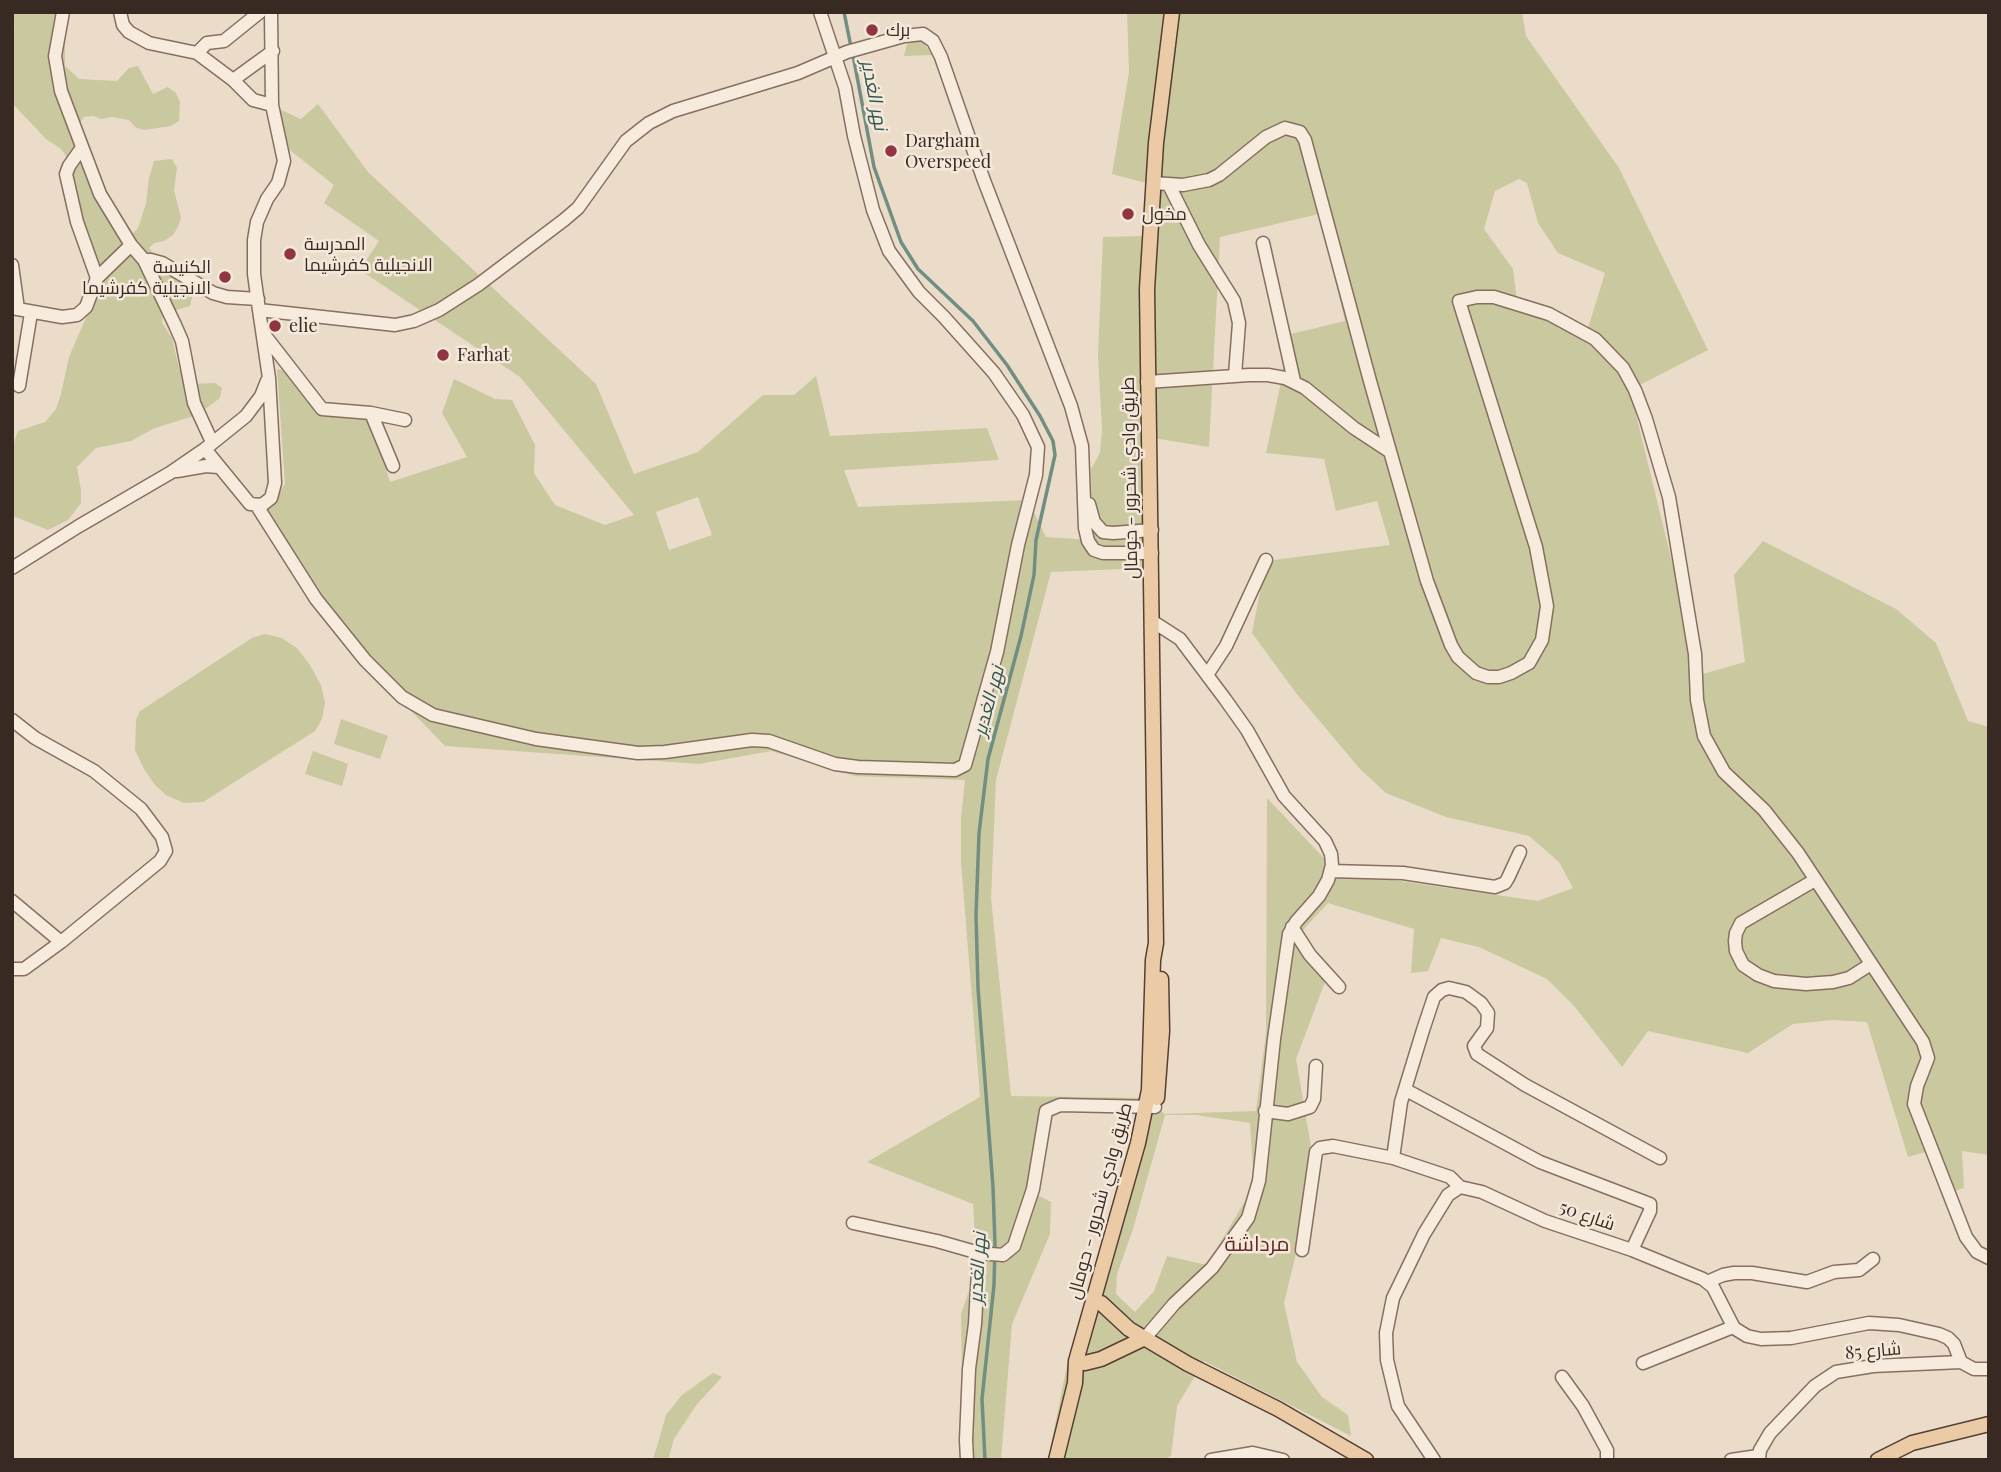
<!DOCTYPE html>
<html>
<head>
<meta charset="utf-8">
<style>
  body { margin:0 }
  #map { position:relative; width:2001px; height:1472px; overflow:hidden; background:#ebdcca; font-family:"Playfair Display",serif }
  canvas { display:block }
  .frame { position:absolute; inset:0; border:14px solid #382922; pointer-events:none }
</style>
</head>
<body>
<div id="map">
<canvas width="2001" height="1472"></canvas>
<div class="frame"></div>
</div>
<script>
const ctx = document.querySelector('canvas').getContext('2d');
ctx.lineJoin = 'round';
function paint(path, color) { ctx.fillStyle = color; ctx.fill(path, 'evenodd'); }
const poly = rows => new Path2D(rows.map(r => 'M' + r).join(''));
function stroke(path, color, width, dash) { ctx.strokeStyle = color; ctx.lineWidth = width; ctx.lineCap = dash ? 'butt' : 'round'; ctx.setLineDash(dash || []); ctx.stroke(path); }
function drawText(font, color, halo, rows, align = 'center') {
  ctx.font = font + ' "Playfair Display",Cairo,serif'; ctx.lineWidth = 5; ctx.setLineDash([]); ctx.textBaseline = 'middle'; ctx.strokeStyle = halo; ctx.fillStyle = color; for (const [text, x, y, turn = 0] of rows) {
    ctx.save(); ctx.translate(x, y); ctx.rotate((+turn || 0) * Math.PI / 180); ctx.textAlign = isNaN(turn) ? turn : align; if (halo) ctx.strokeText(text, 0, 0); ctx.fillText(text, 0, 0); ctx.restore();
  }
}
paint(poly([
  [12,12,58,12,65,47,65,66,79,79,117,81,129,68,138,66,153,94,168,87,176,93,180,102,179,121,171,126,144,130,136,128,129,120,112,117,101,119,93,116,84,117,79,125,87,162,131,235,138,228,146,204,149,178,154,161,172,159,177,168,174,190,181,218,178,227,173,235,164,241,154,243,149,248,168,270,192,288,192,297,190,306,163,314,162,323,172,338,179,368,188,384,215,383,222,388,220,398,197,415,155,428,131,441,96,448,77,467,81,490,81,503,68,520,48,530,13,516,12,448,18,431,45,422,56,409,61,394,69,357,97,292,65,164,66,156,61,149,46,139,12,103,12,29,15,27,12,24],
  [1127,12,1522,12,1526,36,1619,168,1708,350,1630,390,1682,603,1692,677,1745,662,1734,575,1763,541,1896,609,1936,643,1968,721,1989,727,1989,1155,1962,1151,1964,1188,1950,1192,1935,1149,1908,1157,1867,1022,1833,1020,1793,1024,1748,1053,1648,1031,1622,1067,1575,1007,1547,979,1479,947,1441,938,1428,971,1411,973,1414,929,1328,903,1292,942,1328,974,1296,1059,1313,1158,1302,1229,1284,1303,1297,1362,1322,1397,1348,1415,1351,1436,1204,1361,1177,1406,1171,1456,1161,1460,1048,1460,1068,1360,1142,1111,1054,1107,1046,1125,1039,1196,1051,1202,1050,1234,1012,1324,1001,1460,965,1460,963,1443,961,1314,977,1268,973,1204,867,1162,980,1097,961,862,961,819,965,780,855,776,771,751,699,764,445,746,335,632,322,603,256,519,273,503,285,484,277,369,287,371,319,411,370,413,390,482,467,457,442,413,454,379,495,399,512,400,535,445,534,473,555,505,605,525,634,515,520,377,360,270,379,241,324,203,334,185,281,143,270,105,301,119,318,104,368,172,596,384,634,474,698,452,763,395,794,395,816,376,830,436,987,428,999,460,844,470,858,507,1028,500,1046,537,1092,540,1091,469,1100,453,1102,429,1098,356,1103,237,1142,236,1146,183,1112,174,1129,72],
  [1519,179,1527,183,1538,223,1558,253,1605,273,1584,341,1517,302,1513,269,1484,229,1495,191],
  [1319,214,1345,321,1287,335,1282,377,1266,453,1324,459,1336,511,1377,501,1390,545,1266,561,1252,633,1296,693,1360,769,1386,793,1446,817,1529,836,1559,862,1573,888,1538,901,1337,872,1267,798,1266,1033,1256,1111,1165,1114,1146,1098,1011,1096,991,898,996,780,1051,572,1146,568,1153,438,1209,447,1220,237],
  [698,497,712,535,669,550,656,512],
  [1165,1115,1196,1115,1250,1123,1254,1186,1207,1265,1167,1256,1154,1291,1135,1312,1116,1294,1117,1274,1133,1229],
  [916,38,923,42,932,55,904,56,908,40],
  [265,634,282,638,297,648,310,665,321,685,325,703,322,719,315,731,203,802,184,803,166,795,155,785,144,769,135,750,136,720,140,711,252,638],
  [341,719,388,736,380,759,334,744],
  [313,751,348,764,342,786,305,774],
  [713,1373,722,1377,697,1404,674,1439,668,1460,653,1460,666,1415,682,1395]
]), '#c9c89e');
stroke(poly([
  [844,12,851,47],
  [853,55,874,167,901,242,918,269,973,321,1007,365,1040,416,1053,441,1055,455,1036,540,1034,575,1021,636,988,759,979,833,976,915,978,988,993,1187,995,1245,994,1285,982,1399,985,1460]
]), '#718e83', 3.5);
const minor = poly([
  [63,12,55,56,61,91,100,194,131,245,144,260,175,325,182,341,194,403,212,442],
  [120,12,123,25,129,32,149,43,197,53,233,80,253,100,272,105],
  [197,53,207,43,224,41,260,12],
  [233,80,273,51],
  [81,149,69,166,66,174,77,222,97,278],
  [1153,183,1183,185,1209,180,1219,175,1266,137,1285,128,1300,132,1305,140,1370,381,1427,581,1451,645,1458,657,1476,673,1488,677,1499,677,1511,673,1529,663,1542,640,1547,606,1536,547,1459,301,1477,297,1494,297,1549,314,1595,339,1623,368,1635,390,1646,419,1669,497,1695,654,1697,700,1704,736,1724,772,1764,810,1798,853,1923,1042,1928,1058,1917,1086,1914,1104,1966,1237,1977,1252,1989,1258],
  [1169,185,1199,245,1234,301,1239,323,1235,375],
  [1263,243,1294,381],
  [144,260,151,260,162,263,213,293,227,297,258,299],
  [12,265,18,309],
  [12,308,62,317,77,315,86,307,97,278,131,245],
  [259,310,254,274,254,240,257,222,267,199,278,183,284,161,272,105,271,12],
  [263,333,322,409,371,413,393,466],
  [1147,382,1249,375,1268,375,1285,378,1305,388,1354,428,1389,451],
  [19,386,31,313],
  [371,413,405,420],
  [205,449,250,504,262,505,271,498,275,483,269,378,259,310,395,325,414,321,439,310,478,285,564,220,578,208,626,141,649,123,673,111,798,73,847,52,904,36,923,34,933,41,941,57,983,178,1071,406,1082,446,1085,528,1088,541,1094,550,1103,553,1152,553],
  [177,471,206,466,218,467],
  [1089,504,1094,522,1103,532,1113,533,1152,530],
  [257,506,316,599,365,660,402,697,433,715,536,739,638,753,665,752,752,740,769,741,835,764,858,767,955,770,965,765,997,652,1018,545,1036,475,1038,447,1023,415,994,373,944,317,919,292,889,251,873,210,854,136,845,87,820,12],
  [12,568,79,526,170,473,205,449,246,416,261,396,267,381],
  [1207,675,1226,646,1266,560],
  [12,720,35,738,94,771,141,809,162,837,166,851,160,861,61,942,24,969,12,969],
  [1331,871,1403,873,1495,887,1505,883,1508,878,1520,852],
  [1815,880,1741,923,1736,933,1735,941,1736,951,1743,965,1758,975,1774,981,1806,984,1833,982,1849,978,1871,964],
  [12,901,61,942],
  [1292,927,1310,955,1339,987],
  [1406,1090,1540,1162,1650,1204,1650,1211,1632,1250],
  [1265,1111,1288,1114,1310,1107,1314,1099,1316,1066],
  [1460,1187,1450,1177,1393,1158,1401,1102,1423,1030,1434,997,1442,990,1449,988,1466,992,1481,1003,1488,1013,1487,1028,1474,1046,1477,1054,1525,1085,1660,1158],
  [853,1223,937,1241,979,1253,1003,1255,1014,1246,1033,1189,1046,1111,1060,1105,1155,1107],
  [1302,1250,1316,1152,1320,1148,1333,1146,1393,1158],
  [1707,1282,1723,1275,1734,1273,1752,1273,1807,1282,1834,1272,1859,1270,1873,1259],
  [1145,1338,1174,1304,1212,1268,1248,1218,1259,1181,1274,1039,1289,934,1296,922,1319,896,1328,880,1332,865,1331,854,1325,841,1284,796,1247,730,1225,699,1180,639,1152,621],
  [1643,1363,1733,1327],
  [1562,1377,1583,1406,1607,1450,1607,1460],
  [967,1460,966,1440,969,1369,975,1324,979,1253],
  [1211,1460,1253,1453,1283,1460],
  [1434,1460,1398,1406,1387,1360,1386,1333,1393,1298,1424,1234,1448,1195,1460,1187,1482,1192,1545,1221,1632,1250,1703,1279,1713,1287,1734,1328,1747,1336,1761,1339,1791,1338,1869,1323,1899,1325,1939,1334,1948,1338,1954,1344,1961,1362],
  [1731,1460,1758,1456],
  [1759,1460,1760,1450,1770,1433,1815,1386,1836,1372,1873,1366,1961,1362,1974,1369,1989,1369]
]);
const major = poly([
  [1157,1098,1162,1031,1161,979],
  [1101,1303,1129,1329,1188,1364,1278,1409,1366,1460],
  [1076,1361,1085,1363,1101,1359,1145,1338],
  [1056,1460,1075,1383,1076,1361,1138,1143,1149,1090,1153,960,1156,943,1147,289,1156,143,1172,12],
  [1878,1460,1912,1443,1989,1424]
]);
stroke(minor, '#866f60', 15);
stroke(major, '#553e33', 17);
stroke(minor, '#f6ebdd', 12);
stroke(major, '#eacba6', 14);
for (const [x, y, r, color] of [
  [872,30,7,"#903542"],
  [891,151,7,"#903542"],
  [1128,214,7,"#903542"],
  [290,254,7,"#903542"],
  [225,277,7,"#903542"],
  [275,326,7,"#903542"],
  [443,355,7,"#903542"]
]) { const dot = new Path2D(); dot.arc(x, y, r, 0, 2 * Math.PI); ctx.fillStyle = color; ctx.fill(dot); stroke(dot, '#f3e8d9', 2.5); }
drawText('18px', '#382922', '#f3e8d9', [
  ["برك",886,30],
  ["Dargham",905,141],
  ["Overspeed",905,162],
  ["مخول",1142,214],
  ["المدرسة",304,244],
  ["الانجيلية كفرشيما",304,265],
  ["الكنيسة",211,267,"right"],
  ["الانجيلية كفرشيما",211,288,"right"],
  ["elie",289,326],
  ["Farhat",457,355]
], 'left');
drawText('18px', '#382922', '#f3e8d9', [
  ["طريق وادي شحرور - حومال",1130,478,-91],
  ["طريق وادي شحرور - حومال",1100,1201,-75],
  ["شارع 50",1587,1216,19],
  ["شارع 85",1873,1351,-5]
]);
drawText('italic 19px', '#32574f', '#f3e8d9', [
  ["نهر الغدير",874,95,79],
  ["نهر الغدير",989,701,-75],
  ["نهر الغدير",978,1268,-87]
]);
drawText('21px', '#612925', '#f3e8d9', [
  ["مرداشة",1257,1244]
]);
</script>
</body>
</html>
